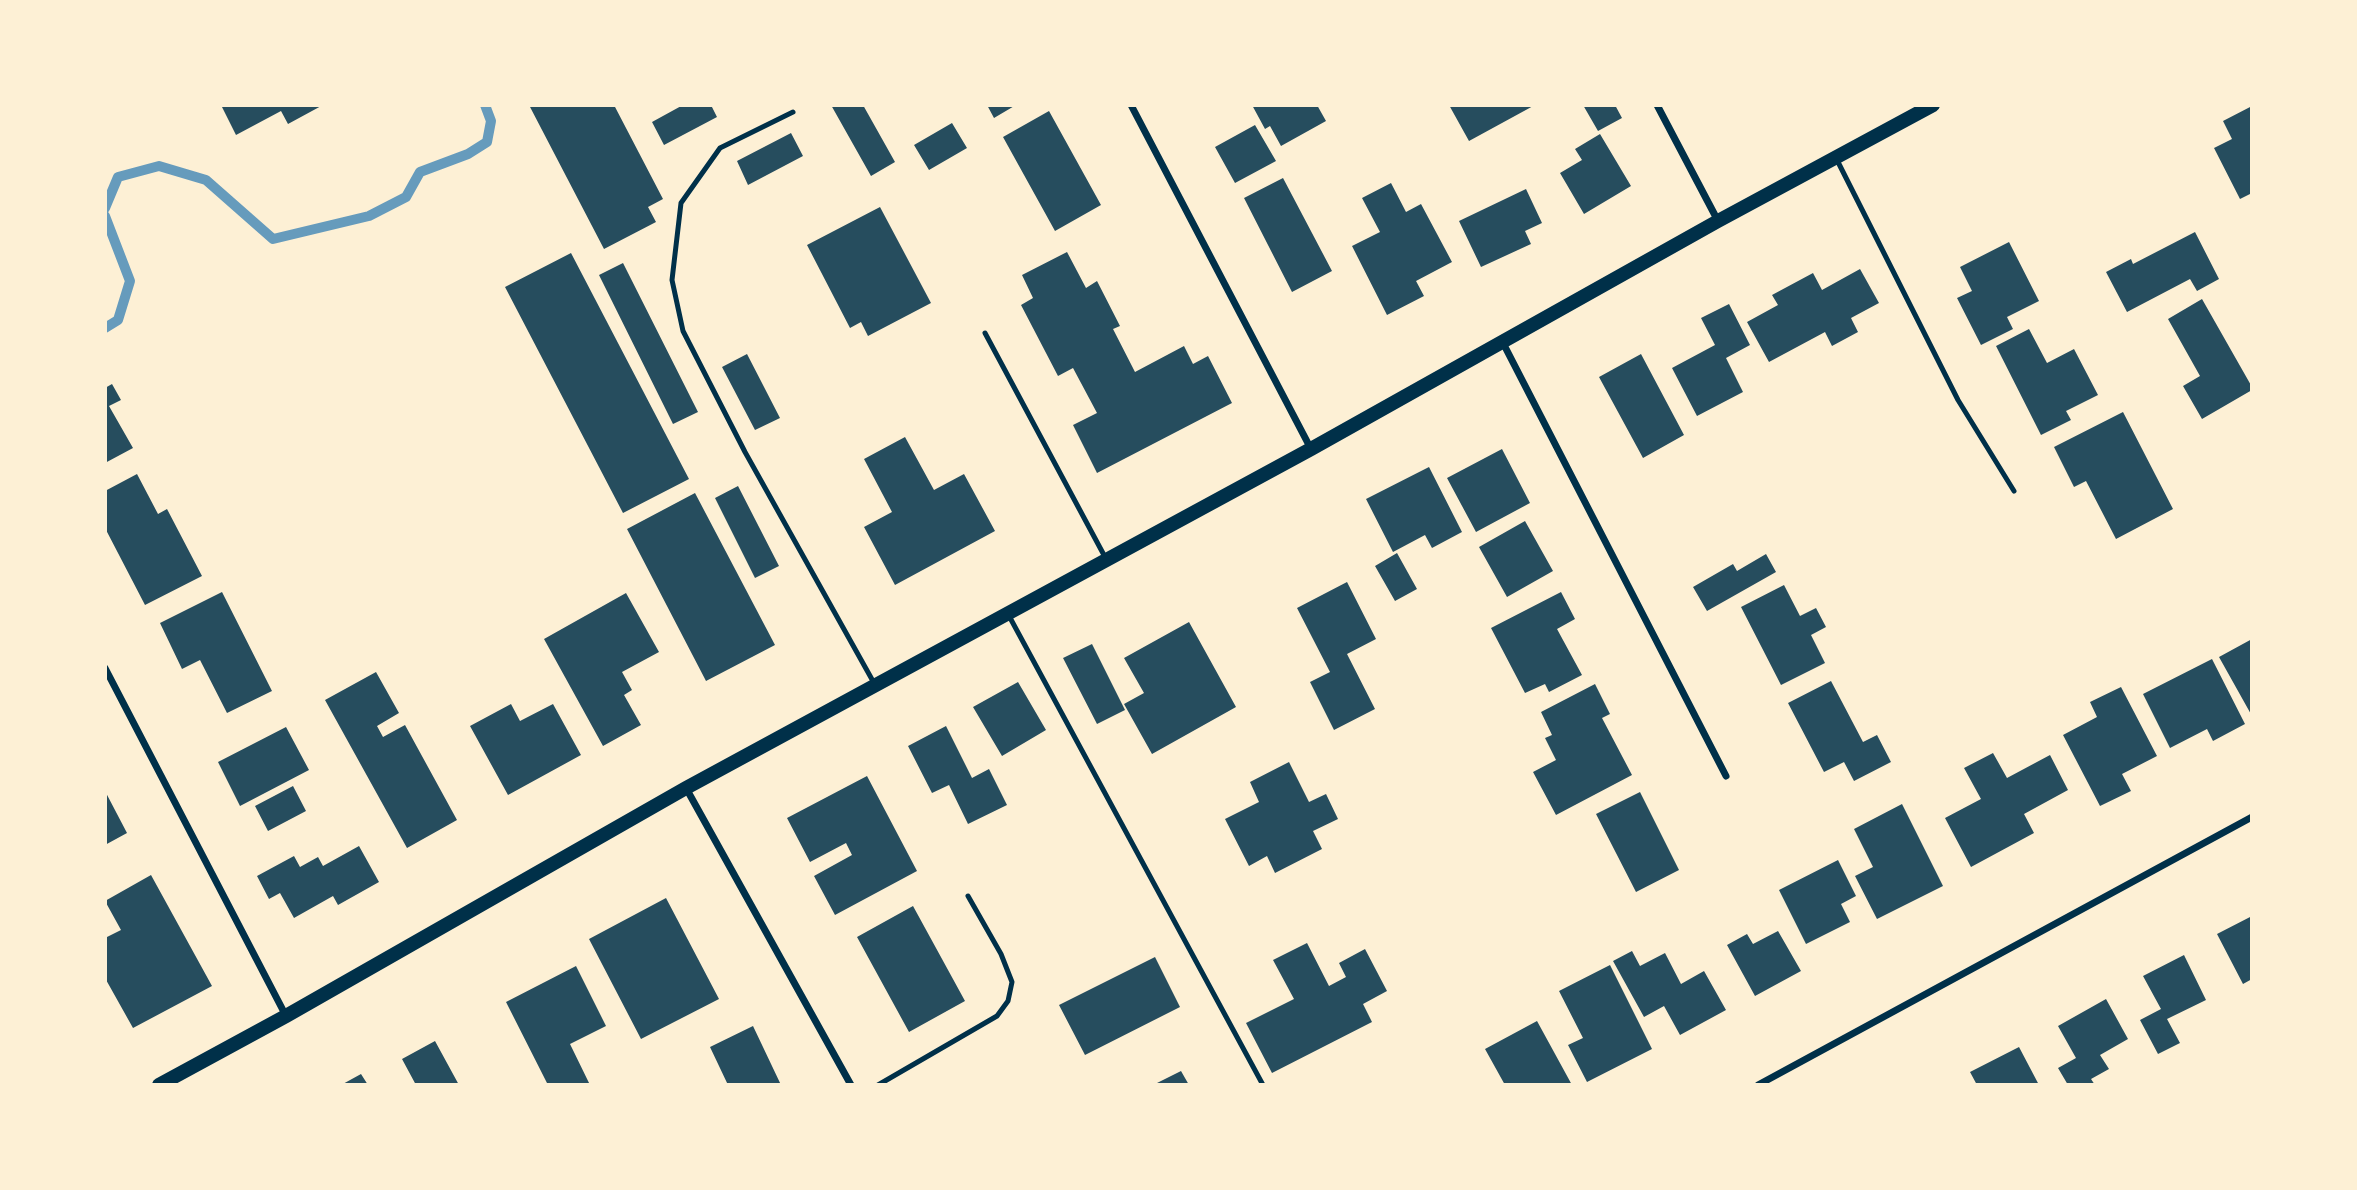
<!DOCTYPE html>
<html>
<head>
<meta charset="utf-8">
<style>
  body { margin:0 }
  #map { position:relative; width:2357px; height:1190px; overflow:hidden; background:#fdf0d5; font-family:Raleway,sans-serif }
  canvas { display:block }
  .frame { position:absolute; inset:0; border:107px solid #fdf0d5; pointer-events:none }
</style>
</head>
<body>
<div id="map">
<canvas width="2357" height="1190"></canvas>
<div class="frame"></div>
</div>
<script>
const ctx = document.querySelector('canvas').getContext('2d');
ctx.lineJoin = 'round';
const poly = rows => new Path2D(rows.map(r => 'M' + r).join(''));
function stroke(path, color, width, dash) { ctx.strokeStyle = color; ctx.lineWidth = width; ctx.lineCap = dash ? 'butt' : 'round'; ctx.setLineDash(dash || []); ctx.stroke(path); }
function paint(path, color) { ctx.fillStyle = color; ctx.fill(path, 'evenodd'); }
stroke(poly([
  [105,208,118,177,159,166,206,180,273,239,369,216,406,197,420,172,468,154,487,142,491,121,485,105],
  [105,216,130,281,118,320,105,328]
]), '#669bbc', 10);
paint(poly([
  [221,105,323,105,288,124,281,111,236,135],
  [529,105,614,105,663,199,648,207,656,222,604,249],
  [683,105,711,105,717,117,664,145,652,122],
  [831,105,863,105,895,162,871,176],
  [987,105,1016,105,994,118],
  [1252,105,1317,105,1326,121,1281,146,1270,126,1265,129],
  [1449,105,1535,105,1469,141],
  [1583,105,1615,105,1622,118,1598,131],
  [2252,106,2252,193,2240,199,2214,148,2232,139,2223,121],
  [1049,111,1101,205,1055,231,1003,137],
  [952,123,967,148,929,170,914,145],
  [1255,125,1276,161,1235,183,1215,147],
  [791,133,803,156,748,185,737,161],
  [1600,134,1631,186,1584,214,1560,173,1582,160,1575,149],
  [1283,178,1332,271,1292,292,1244,198],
  [1391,183,1406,212,1421,204,1452,262,1416,281,1424,296,1387,315,1352,246,1380,232,1362,198],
  [1526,189,1542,223,1525,231,1531,244,1481,267,1459,221],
  [880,207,931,303,868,336,861,322,850,328,807,245],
  [2195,232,2219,279,2197,291,2190,279,2127,312,2106,272,2131,259,2133,264],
  [2009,242,2039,301,2007,317,2013,329,1981,345,1957,298,1972,291,1960,267],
  [1067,252,1086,288,1097,281,1120,326,1113,329,1135,372,1184,346,1193,364,1208,356,1232,403,1097,473,1073,425,1097,413,1073,368,1058,376,1021,305,1033,298,1022,275],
  [571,253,689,479,623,513,505,287],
  [623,263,698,412,673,424,599,275],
  [1860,269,1879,303,1851,318,1858,332,1832,346,1825,332,1769,362,1747,322,1778,305,1772,295,1813,273,1822,290],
  [2202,299,2252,387,2252,390,2202,419,2183,386,2200,376,2168,319],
  [1729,304,1750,345,1726,358,1743,392,1697,416,1672,368,1715,345,1701,318],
  [2029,329,2047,363,2074,349,2098,395,2066,411,2071,420,2041,435,1996,346],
  [747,354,780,418,755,430,722,367],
  [1641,354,1684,435,1643,458,1599,377],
  [112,384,121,400,109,406,133,448,105,463,105,388],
  [2123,412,2173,509,2116,539,2086,481,2074,487,2054,447],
  [905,437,934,490,964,474,995,531,895,585,864,527,892,512,864,459],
  [1502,449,1530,503,1476,532,1447,478],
  [1429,467,1462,532,1432,548,1425,535,1393,552,1366,499],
  [137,474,158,514,167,509,202,576,145,605,105,528,105,491],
  [738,486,779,566,755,578,715,498],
  [695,493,775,645,706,681,627,529],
  [1525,521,1553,571,1507,597,1479,547],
  [1397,553,1417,589,1395,601,1375,566],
  [1766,554,1776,572,1707,611,1693,587,1733,564,1737,571],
  [1347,582,1376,639,1347,654,1375,709,1334,730,1310,682,1330,672,1297,608],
  [1784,585,1800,616,1816,608,1826,627,1811,635,1825,663,1781,685,1741,607],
  [222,592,272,691,227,713,200,660,182,669,160,623],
  [1561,592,1575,619,1557,629,1582,675,1549,692,1545,684,1525,693,1491,628],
  [626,593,659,652,622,672,632,690,624,695,641,725,603,746,544,639],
  [1189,622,1236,707,1152,754,1124,704,1144,693,1124,658],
  [2252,639,2252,716,2219,657],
  [1092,644,1125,710,1097,724,1063,658],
  [2212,659,2245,724,2213,741,2207,729,2170,748,2143,694],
  [376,672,399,713,377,726,383,737,405,725,457,820,407,848,325,700],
  [1831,681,1863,742,1877,735,1891,762,1854,781,1844,762,1824,772,1788,703],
  [1018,682,1046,730,1002,756,973,707],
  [1595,684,1610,714,1602,718,1632,775,1556,815,1533,772,1556,760,1545,738,1552,735,1541,712],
  [2121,687,2157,756,2122,774,2131,791,2100,806,2063,735,2097,717,2090,702],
  [511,704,520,721,553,704,581,755,508,795,470,726],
  [946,726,972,778,989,769,1007,805,968,824,949,785,932,793,908,746],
  [286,727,309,770,240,806,218,762],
  [1993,753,2007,778,2050,755,2068,790,2024,814,2034,833,1971,867,1945,818,1981,799,1964,768],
  [1289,762,1309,802,1326,794,1338,819,1313,831,1322,849,1275,873,1267,856,1249,866,1225,819,1259,802,1250,782],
  [867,776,917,871,835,915,814,876,852,855,846,843,810,862,787,818],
  [293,786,306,811,268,831,255,806],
  [105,791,127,833,105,845],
  [1640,792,1679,870,1636,892,1596,814],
  [1902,804,1943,886,1877,919,1855,876,1873,867,1854,829],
  [359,846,379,882,338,905,333,896,294,918,280,893,269,899,257,876,294,856,300,867,318,857,323,866],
  [1838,860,1856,896,1841,904,1850,922,1806,944,1779,890],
  [151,875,212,986,133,1028,105,978,105,938,121,930,105,901],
  [666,898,719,999,641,1039,589,939],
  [913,906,965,1001,909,1032,857,937],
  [2252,916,2252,979,2243,984,2217,934],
  [1778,931,1801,971,1755,996,1727,945,1747,934,1753,944],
  [1307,943,1329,986,1346,977,1339,963,1365,949,1387,991,1363,1004,1372,1022,1272,1073,1246,1023,1294,999,1273,960],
  [1632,951,1640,966,1665,953,1681,984,1704,971,1726,1010,1680,1035,1664,1006,1644,1017,1613,961],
  [2184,955,2206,1000,2167,1019,2180,1043,2158,1054,2140,1020,2161,1009,2143,976],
  [1155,957,1180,1007,1085,1055,1059,1005],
  [1610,965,1652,1049,1587,1082,1568,1045,1583,1038,1559,991],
  [576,966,606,1026,570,1044,590,1085,548,1085,506,1002],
  [2106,999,2128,1039,2100,1055,2109,1069,2091,1079,2095,1085,2068,1085,2058,1068,2076,1058,2058,1026],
  [1537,1021,1572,1085,1505,1085,1485,1049],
  [753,1026,781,1085,728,1085,710,1047],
  [435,1041,459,1085,416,1085,402,1059],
  [2019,1047,2039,1085,1977,1085,1970,1072],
  [1181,1071,1189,1085,1153,1085],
  [361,1074,368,1085,341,1085]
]), '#264d5e');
stroke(poly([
  [793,112,720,148,681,203,672,280,683,331,745,452,874,683],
  [1837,160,1958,400,2014,491],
  [985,333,1105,557],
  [1008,614,1263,1085],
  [878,1085,997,1016,1008,1001,1012,982,1001,954,968,896]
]), '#003049', 5);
stroke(poly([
  [1131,105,1311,449],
  [1657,105,1718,221],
  [1502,341,1726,776],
  [105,668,286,1016],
  [686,788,851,1085],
  [1758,1085,2252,817]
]), '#003049', 7);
stroke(poly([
  [159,1085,286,1016,686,788,1311,449,1718,221,1933,105]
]), '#003049', 14);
</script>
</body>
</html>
